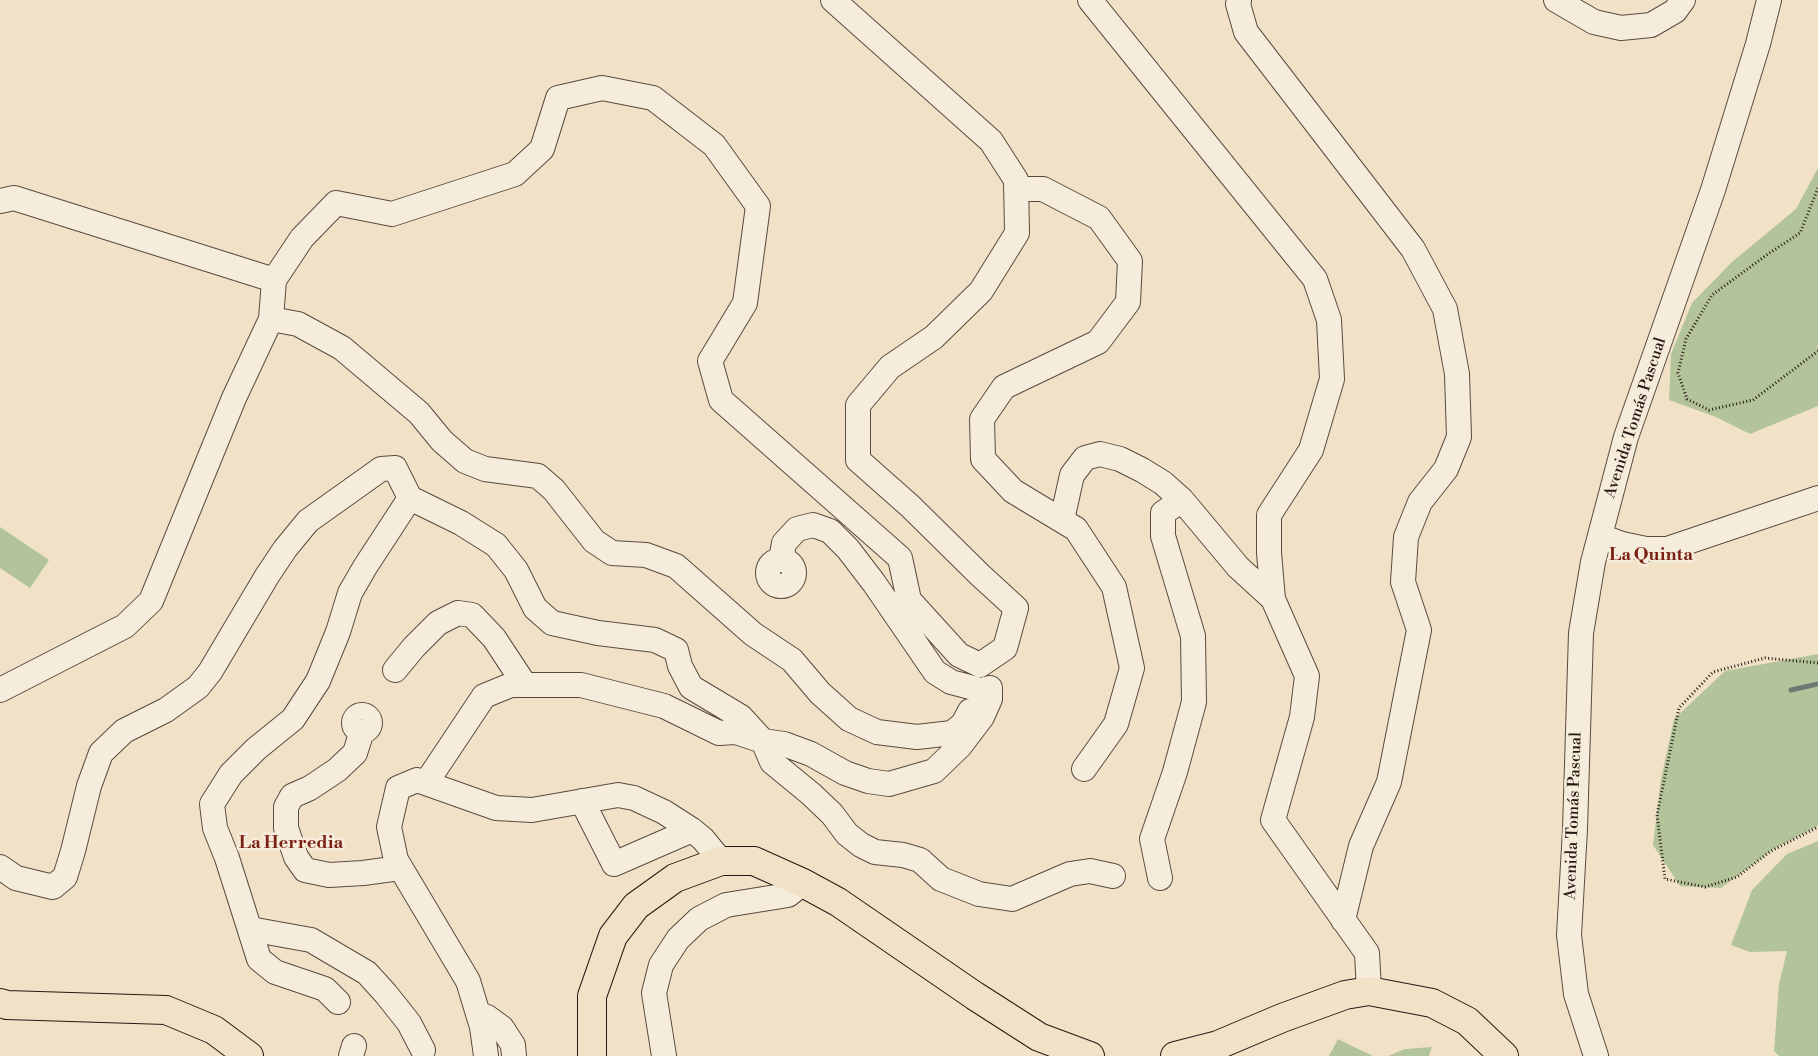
<!DOCTYPE html>
<html>
<head>
<meta charset="utf-8">
<style>
  body { margin:0 }
  canvas { display:block; background:#f1e1c7 }
</style>
</head>
<body>
<canvas width="1818" height="1056"></canvas>
<script>
const ctx = document.querySelector('canvas').getContext('2d');
ctx.lineJoin = 'round';
function paint(path, color) { ctx.fillStyle = color; ctx.fill(path, 'evenodd'); }
const poly = rows => new Path2D(rows.map(r => 'M' + r).join(''));
function stroke(path, color, width, dash) { ctx.strokeStyle = color; ctx.lineWidth = width; ctx.lineCap = dash ? 'butt' : 'round'; ctx.setLineDash(dash || []); ctx.stroke(path); }
function drawText(font, color, halo, rows, align = 'center') {
  ctx.font = font + ' "Libre Bodoni",serif'; ctx.lineWidth = 5; ctx.setLineDash([]); ctx.textBaseline = 'middle'; ctx.strokeStyle = halo; ctx.fillStyle = color; for (const [text, x, y, turn = 0] of rows) {
    ctx.save(); ctx.translate(x, y); ctx.rotate((+turn || 0) * Math.PI / 180); ctx.textAlign = isNaN(turn) ? turn : align; if (halo) ctx.strokeText(text, 0, 0); ctx.fillText(text, 0, 0); ctx.restore();
  }
}
paint(poly([
  [1818,168,1818,406,1750,434,1716,417,1669,400,1671,354,1692,303,1732,262,1796,209],
  [0,527,49,560,30,588,0,568],
  [1818,654,1818,826,1775,848,1721,888,1680,886,1653,845,1661,779,1674,719,1725,671],
  [1818,841,1818,1056,1779,1056,1774,1051,1779,984,1787,951,1750,952,1731,945,1752,890,1787,854],
  [1338,1039,1350,1045,1373,1056,1329,1056],
  [1432,1047,1429,1056,1388,1056,1405,1049]
]), '#b4c49a');
stroke(poly([
  [1791,690,1818,684]
]), '#6c7c74', 5);
const minor = poly([
  [1090,0,1315,279,1329,320,1332,379,1311,450,1269,515,1269,553,1273,599,1307,676,1302,717,1273,820,1367,953,1369,991],
  [1239,0,1238,4,1246,32,1413,249,1445,309,1457,374,1459,437,1446,469,1420,502,1406,537,1403,582,1419,630,1389,782,1361,846,1343,920],
  [1556,0,1594,22,1621,28,1651,25,1675,11,1683,0],
  [1016,189,1043,189,1099,218,1130,261,1128,302,1098,342,1004,387,982,419,983,459,1013,491,1076,529,1114,587,1132,668,1116,724,1084,769],
  [0,201,14,198,274,280],
  [271,319,298,324,342,348,419,413,442,441,465,461,485,469,538,476,554,490,594,541,612,553,646,555,676,566,753,634,792,660,820,693,849,719,877,732,917,737,952,733,963,724,970,711],
  [1062,520,1072,475,1085,458,1100,454,1120,459,1142,470,1163,483,1182,500],
  [1600,536,1622,544,1646,549,1667,549,1818,498],
  '768 573a13 13 0 1 1 26 0a13 13 0 1 1-26 0Z',
  [395,670,414,647,438,623,458,613,472,615,494,638,525,685],
  [0,690,125,626,151,601,234,398,271,319,274,280,302,238,336,203,392,214,515,174,542,149,558,98,602,88,653,98,714,145,758,206,745,303,710,361,721,400,900,558,909,600,959,655,980,665,1005,648,1016,608,980,575,910,506,858,460,858,405,890,367,934,337,981,291,1017,233,1016,180,991,141,833,0],
  '354 723a8 8 0 1 1 16 0a8 8 0 1 1-16 0Z',
  [362,731,355,753,337,770,310,788,292,796,286,807,286,828,296,857,305,870,329,875,363,873,400,868],
  [426,783,484,696,511,685,581,685,664,706,719,733,736,732,763,741,784,744,811,754,845,773,868,781,889,784,934,771,960,746,982,717,990,699,990,688,981,690,951,682,935,672,874,583,848,549,830,531,813,525,797,529,784,543,781,560],
  [582,801,614,864,692,830],
  [0,867,16,878,53,887,65,877,73,851,89,786,101,753,124,731,166,710,198,687,210,672,267,576,285,549,308,521,381,469,395,468,410,498,461,523,496,545,516,570,535,608,552,623,598,633,655,640,676,650,680,666,691,687,741,717,763,741,772,762,811,794,832,814,847,834,861,845,875,852,903,855,920,860,941,879,979,894,1012,899,1070,874,1090,871,1113,876],
  [1160,878,1152,839,1175,772,1194,702,1193,636,1163,536,1163,513,1182,500,1238,567,1273,599],
  [250,929,311,940,367,973,386,994,409,1023,423,1050],
  [338,1002,325,989,275,972,259,959,227,858,215,828,212,804,231,774,256,749,293,719,318,681,338,632,350,593,365,567,410,498],
  [478,1014,487,1017,502,1028,513,1045,514,1056],
  [351,1056,354,1046],
  [486,1056,482,1027,468,981,396,860,389,827,398,788,417,780,496,808,532,810,618,795,634,798,664,812,692,830,703,839,721,861],
  [664,1056,654,993,661,965,678,939,699,919,726,905,788,895,803,883],
  [1596,1056,1576,994,1569,935,1575,829,1581,633,1593,562,1626,437,1713,190,1758,44,1769,0]
]);
const major = poly([
  [0,1003,7,1005,166,1010,214,1030,249,1056],
  [592,1056,592,996,613,936,636,906,675,878,721,861,754,861,803,883,838,902,975,996,1039,1037,1090,1056],
  [1175,1056,1218,1045,1282,1018,1345,995,1369,991,1432,1003,1467,1021,1504,1056]
]);
stroke(minor, '#594b41', 26);
stroke(major, '#261914', 30);
stroke(poly([
  [1818,188,1800,233,1768,254,1712,295,1686,339,1678,373,1687,399,1709,410,1753,400,1818,351],
  [1818,663,1765,658,1713,672,1679,708,1657,815,1665,879,1705,887,1737,877,1771,851,1818,827]
]), '#261914', 3, [1, 2.5]);
stroke(minor, '#f6ecdb', 24);
stroke(major, '#f1e1c7', 28);
drawText('16px', '#261914', '#f6ecdb', [
  ["Avenida Tomás Pascual",1636,418,-72],
  ["Avenida Tomás Pascual",1574,816,-88]
]);
drawText('bold 18px', '#7a1f14', '#f6ecdb', [
  ["La Quinta",1651,556],
  ["La Herredia",291,844]
]);
</script>
</body>
</html>
